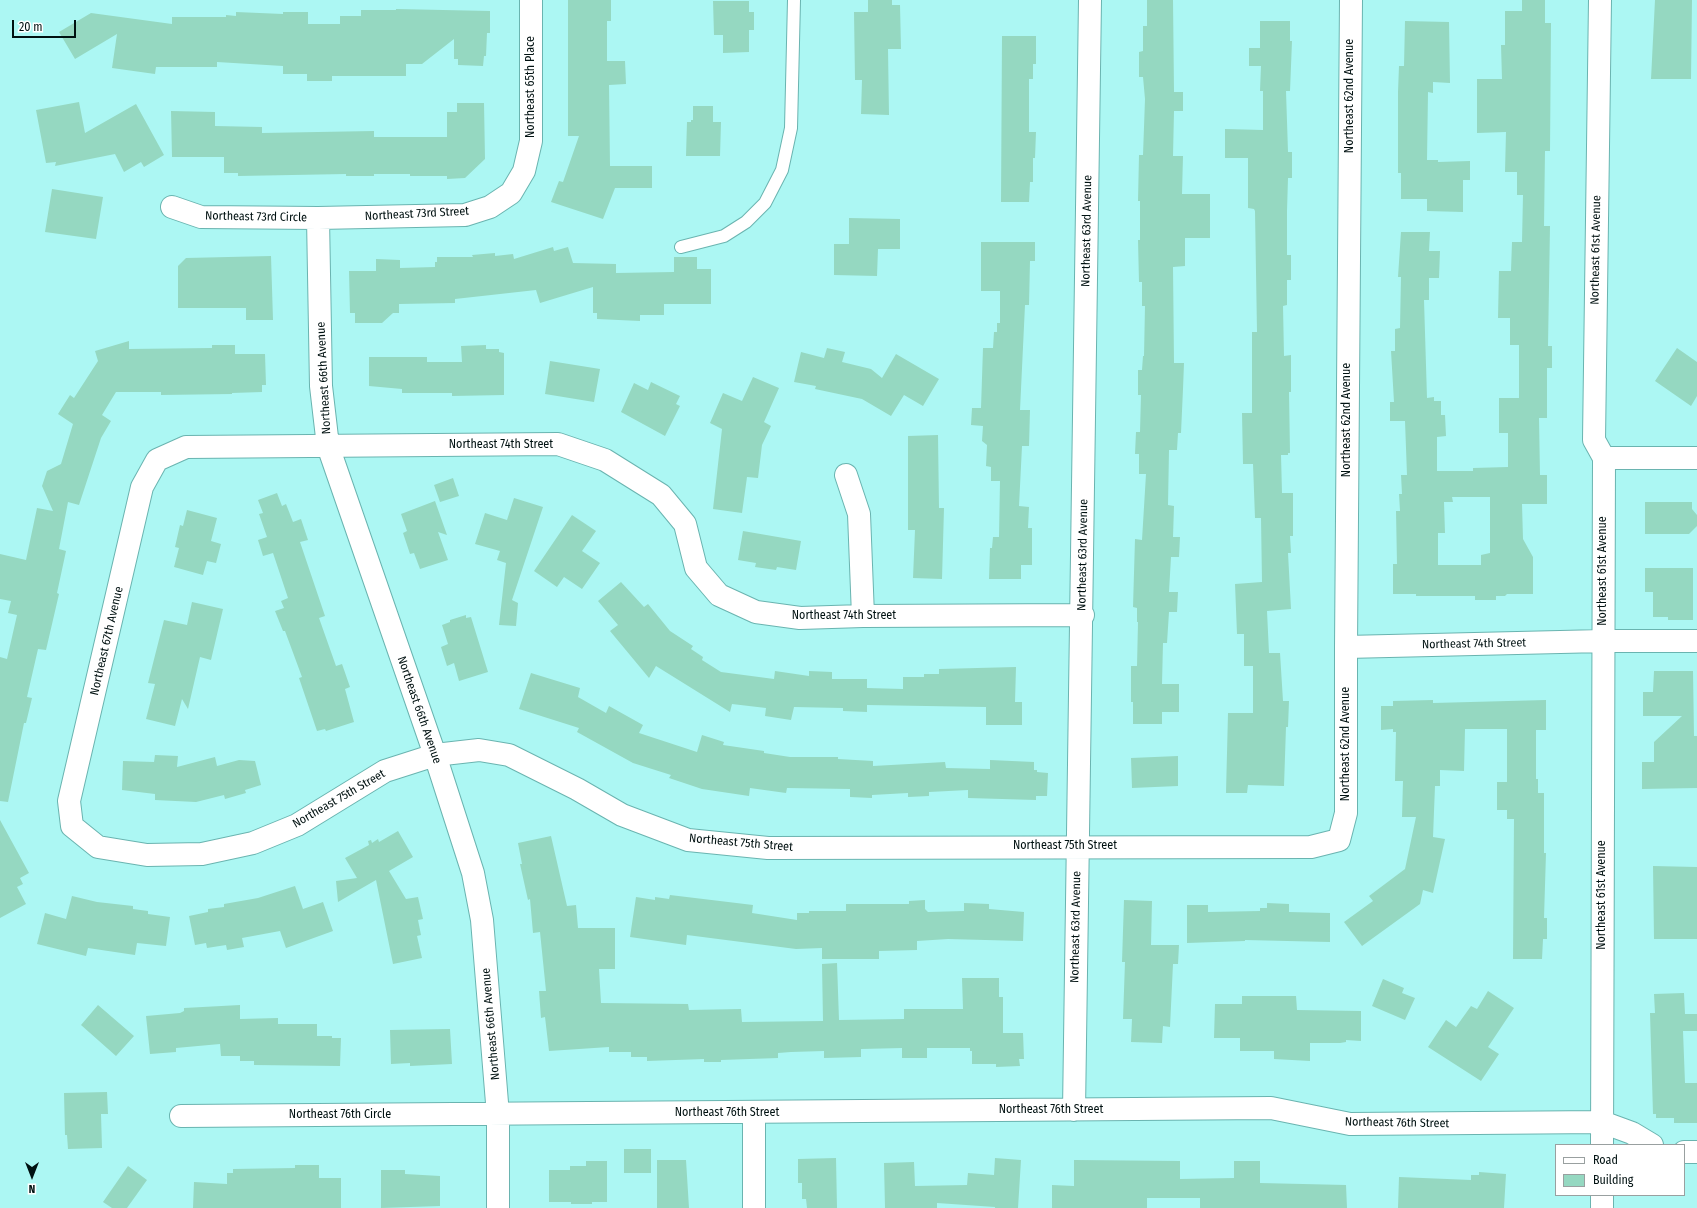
<!DOCTYPE html>
<html>
<head>
<meta charset="utf-8">
<style>
  body { margin:0 }
  #map { position:relative; width:1697px; height:1208px; overflow:hidden; background:#acf7f3; font-family:"Fira Sans Condensed",sans-serif }
  canvas { display:block }
  .legend { position:absolute; left:1555px; top:1144px; width:130px; height:52px; box-sizing:border-box; background:#fff; border:1px solid #99a0a0; margin:0; padding:5px 7px; list-style:none; font-size:12px; color:#011 }
  .legend li { display:flex; align-items:center; gap:8px; height:20px }
  .legend b { width:20px; border:1px solid #99a0a0 }
  .north { position:absolute; left:12px; top:1156px; width:40px; height:40px; -webkit-text-stroke:3px #fff; paint-order:stroke; rotate:180deg; font-size:11px; font-weight:700; line-height:16px; text-align:center; color:#011 }
  .north::after { content:''; display:block; margin:auto; width:14px; height:18px; background:#011; clip-path:polygon(50% 0,100% 100%,50% 72%,0 100%) }
  .scale { position:absolute; left:12px; top:20px; width:64px; height:18px; box-sizing:border-box; border:2px solid #011; border-top:0; padding-left:5px; font-size:12px; line-height:14px; white-space:nowrap; color:#011; -webkit-text-stroke:3px #fff; paint-order:stroke }
</style>
</head>
<body>
<div id="map">
<canvas width="1697" height="1208"></canvas>
<ul class="legend">
<li><b style="height:5px;background:#fff"></b>Road</li>
<li><b style="height:11px;background:#95d8c1"></b>Building</li>
</ul>
<div class="north">N</div>
<div class="scale">20 m</div>
</div>
<script>
const ctx = document.querySelector('canvas').getContext('2d');
ctx.lineJoin = 'round';
function paint(path, color) { ctx.fillStyle = color; ctx.fill(path, 'evenodd'); }
const poly = rows => new Path2D(rows.map(r => 'M' + r).join(''));
function stroke(path, color, width, dash) { ctx.strokeStyle = color; ctx.lineWidth = width; ctx.lineCap = dash ? 'butt' : 'round'; ctx.setLineDash(dash || []); ctx.stroke(path); }
function drawText(font, color, halo, rows, align = 'center') {
  ctx.font = font + ' "Fira Sans Condensed",sans-serif'; ctx.lineWidth = 4; ctx.setLineDash([]); ctx.textBaseline = 'middle'; ctx.strokeStyle = halo; ctx.fillStyle = color; for (const [text, x, y, turn = 0] of rows) {
    ctx.save(); ctx.translate(x, y); ctx.rotate((+turn || 0) * Math.PI / 180); ctx.textAlign = isNaN(turn) ? turn : align; if (halo) ctx.strokeText(text, 0, 0); ctx.fillText(text, 0, 0); ctx.restore();
  }
}
paint(poly([
  [568,0,611,0,611,21,607,21,607,61,625,61,626,84,609,85,610,166,652,166,652,188,615,188,603,219,551,202,559,181,563,182,579,136,568,136],
  [868,0,892,0,892,5,900,5,901,49,888,49,889,115,861,114,862,80,855,80,854,12,868,12],
  [1147,0,1173,0,1174,92,1183,92,1183,111,1174,111,1173,156,1183,156,1182,194,1210,194,1210,238,1185,238,1185,266,1173,267,1174,363,1184,363,1183,389,1181,433,1178,433,1177,450,1169,450,1168,505,1174,506,1173,537,1180,537,1179,557,1171,557,1169,592,1178,592,1177,612,1169,612,1167,643,1163,643,1162,684,1179,684,1179,712,1162,712,1162,724,1133,724,1133,702,1131,702,1131,666,1137,666,1138,622,1137,622,1137,608,1133,607,1135,539,1142,540,1146,474,1139,474,1139,454,1135,454,1136,432,1140,432,1141,395,1138,395,1138,370,1142,370,1143,356,1144,356,1145,306,1142,306,1142,282,1139,282,1138,240,1140,240,1140,201,1138,201,1139,155,1143,155,1145,99,1143,77,1139,77,1139,52,1143,51,1143,26,1147,26],
  [1522,0,1545,0,1545,23,1551,23,1550,151,1545,151,1544,226,1550,226,1548,346,1552,346,1552,368,1547,368,1547,418,1539,418,1540,475,1547,475,1547,504,1522,504,1523,539,1533,557,1533,594,1507,594,1505,596,1496,596,1496,600,1475,600,1475,596,1416,596,1416,594,1393,594,1393,564,1397,564,1396,511,1400,511,1399,494,1402,494,1401,475,1407,475,1405,421,1390,421,1390,402,1394,402,1391,351,1395,351,1395,329,1400,328,1401,277,1398,277,1401,232,1430,232,1429,251,1440,251,1439,278,1429,278,1429,300,1424,300,1427,398,1434,397,1434,401,1441,401,1441,415,1445,415,1446,436,1437,437,1437,471,1473,471,1473,468,1508,467,1508,433,1499,433,1499,398,1519,398,1519,345,1510,345,1510,318,1498,318,1499,271,1511,271,1512,242,1522,242,1523,195,1517,195,1517,172,1505,172,1506,132,1477,133,1477,79,1502,79,1501,45,1505,45,1505,11,1522,11],
  [1452,497,1490,497,1490,553,1481,555,1481,565,1438,565,1438,533,1445,533,1444,502,1453,502],
  [1655,0,1692,0,1691,79,1651,79],
  [713,1,749,1,749,12,754,12,754,30,749,30,749,52,723,53,723,35,714,35],
  [396,9,490,11,490,33,487,33,486,56,484,56,483,66,458,65,458,59,454,59,454,39,422,64,406,64,406,76,332,76,332,81,307,81,307,74,283,74,283,66,217,62,217,67,156,67,155,74,112,68,117,34,75,59,59,32,91,13,172,24,172,17,226,17,226,15,236,16,236,12,283,14,283,12,308,12,308,24,340,24,340,16,361,16,361,10,396,10],
  [1260,21,1290,21,1290,41,1292,41,1290,91,1286,91,1288,152,1292,152,1292,178,1288,178,1287,211,1287,255,1291,255,1291,280,1287,280,1287,305,1283,306,1284,356,1291,355,1291,392,1289,392,1290,453,1288,453,1288,455,1281,455,1282,493,1293,493,1293,536,1290,536,1291,553,1288,553,1291,609,1267,611,1269,653,1280,653,1283,701,1289,701,1288,727,1286,727,1284,786,1248,785,1247,793,1226,793,1228,713,1253,713,1253,666,1244,666,1244,634,1237,634,1235,584,1262,582,1261,518,1255,518,1253,464,1243,464,1242,413,1252,413,1252,332,1257,332,1255,211,1254,209,1248,208,1248,158,1225,158,1225,129,1263,130,1263,91,1260,91,1261,66,1249,66,1249,48,1260,48],
  [1405,21,1449,22,1450,83,1433,82,1433,93,1428,92,1427,160,1438,160,1438,162,1470,161,1470,180,1463,180,1463,212,1427,211,1427,199,1401,199,1401,173,1398,173,1398,92,1399,66,1404,66],
  [1002,36,1036,36,1036,64,1033,64,1033,79,1029,79,1029,132,1036,132,1035,158,1033,158,1033,182,1030,182,1029,202,1001,202],
  [79,102,85,133,136,104,164,155,144,167,141,162,124,172,115,154,55,166,56,162,46,163,36,110],
  [457,103,484,103,485,159,465,178,447,179,447,176,410,176,410,174,374,174,374,176,346,176,346,174,238,176,238,173,224,173,224,157,172,157,171,111,215,112,215,126,262,127,262,133,374,131,374,137,447,137,447,112,457,112],
  [693,106,713,106,713,122,721,122,720,156,686,156,687,122,691,122,691,120,693,120],
  [52,189,103,197,96,239,45,232],
  [849,218,900,219,900,249,878,249,877,276,834,275,834,244,849,244],
  [981,242,1035,242,1035,261,1030,261,1029,305,1025,305,1020,410,1030,410,1029,446,1022,446,1019,506,1029,507,1028,528,1032,528,1032,565,1021,565,1021,579,989,579,990,548,992,548,993,537,999,537,1000,481,991,481,991,467,986,466,987,445,982,441,983,426,971,425,972,408,981,408,983,348,993,348,994,332,997,332,997,323,1000,323,1000,291,981,291],
  [553,247,554,251,568,247,573,263,616,264,616,273,674,272,674,257,697,257,697,269,711,269,711,304,664,304,664,315,640,315,640,321,597,319,597,313,593,313,593,287,540,303,536,290,455,299,455,303,399,304,399,313,393,313,382,323,355,323,355,313,350,313,349,271,376,271,376,259,400,260,400,268,435,267,435,262,437,262,437,257,473,257,472,255,495,253,495,256,513,254,514,259],
  [271,256,273,320,246,320,246,308,178,308,178,266,186,258],
  [129,341,129,349,212,348,212,345,235,345,235,354,265,354,266,385,262,385,262,392,232,393,232,394,161,395,161,392,116,392,102,415,111,421,101,438,79,505,68,502,59,549,66,551,57,593,59,594,46,650,38,649,27,697,32,698,26,723,24,723,8,802,0,801,0,657,7,659,17,615,8,613,11,601,0,599,0,554,26,560,37,508,53,511,42,486,47,471,61,464,73,424,58,414,70,395,74,398,98,361,95,351],
  [486,345,486,349,499,349,499,352,504,353,504,395,452,396,452,393,402,393,402,389,369,386,369,357,427,357,427,362,462,362,461,346],
  [827,348,845,352,842,362,871,369,882,378,896,354,939,379,923,406,904,395,891,416,862,399,815,389,816,386,794,382,801,352,824,358],
  [1677,348,1697,362,1697,396,1691,406,1655,381],
  [550,361,600,369,594,402,545,394],
  [753,377,779,388,764,422,771,426,762,445,758,478,747,477,742,513,713,509,722,429,710,423,723,393,742,401],
  [651,382,680,396,676,404,680,406,665,436,621,412,634,383,648,390],
  [938,435,939,508,944,508,942,579,913,578,915,530,908,530,908,436],
  [453,478,459,496,440,502,434,485],
  [277,493,282,506,286,504,293,522,301,519,308,540,300,542,325,616,319,618,336,666,342,664,350,687,345,689,354,722,326,731,325,729,317,731,299,678,302,677,285,631,283,631,275,611,284,608,281,601,288,598,273,553,263,556,258,540,267,537,259,514,263,513,258,500],
  [514,498,543,507,512,600,518,603,516,626,499,625,506,563,497,560,500,551,475,544,485,513,507,520],
  [435,501,447,535,438,532,448,560,420,569,414,553,410,554,403,533,407,531,401,514],
  [1645,502,1692,502,1692,509,1697,515,1697,526,1689,534,1645,534],
  [187,510,217,518,211,541,221,544,216,563,207,561,203,575,174,567,179,548,175,547,180,525,183,526],
  [572,515,596,531,582,551,600,563,582,589,564,577,557,587,534,571],
  [743,531,801,541,796,570,777,567,776,570,755,567,756,563,738,560],
  [1645,568,1693,568,1693,620,1668,620,1668,617,1653,617,1653,592,1645,592],
  [621,582,644,607,648,604,670,631,693,646,691,649,703,657,702,660,721,672,774,679,775,671,809,676,809,671,832,672,832,679,867,679,867,688,903,689,903,677,924,677,924,674,939,674,939,669,1016,667,1015,702,1022,702,1022,725,986,725,986,707,867,705,867,712,843,711,843,708,794,707,791,720,765,716,766,708,732,704,730,712,656,666,649,678,610,631,618,625,598,601],
  [192,602,223,609,211,660,200,657,188,709,182,699,175,726,146,719,155,684,148,683,164,620,187,625],
  [466,615,466,618,471,617,488,672,459,681,454,663,447,666,441,647,448,644,442,625,450,622,450,620],
  [1654,671,1693,671,1694,736,1697,736,1697,788,1642,789,1642,762,1654,762,1654,742,1682,716,1643,716,1643,692,1653,692],
  [531,673,580,688,578,697,606,713,609,706,643,725,639,733,697,752,702,735,724,742,723,745,764,751,764,753,790,757,838,757,838,759,873,761,873,766,945,762,946,768,990,769,990,760,1034,762,1034,770,1037,770,1037,772,1048,773,1047,796,1036,796,1036,800,968,798,968,790,929,792,929,796,908,797,908,793,872,795,872,798,850,797,850,789,787,788,786,793,750,788,749,796,702,789,669,778,671,775,633,763,577,732,579,728,519,709],
  [1433,700,1433,703,1546,700,1546,730,1536,730,1536,779,1538,779,1538,793,1544,793,1544,853,1546,853,1544,918,1547,918,1547,939,1543,939,1542,959,1513,959,1514,819,1507,819,1507,810,1497,810,1497,782,1507,782,1507,729,1465,729,1464,771,1440,770,1440,786,1435,786,1433,837,1445,839,1433,893,1423,890,1420,904,1362,946,1344,922,1373,901,1369,896,1405,869,1416,817,1402,817,1403,781,1395,781,1396,732,1393,732,1393,729,1381,730,1381,706,1393,706,1393,701],
  [155,755,178,756,177,767,215,757,217,766,239,760,255,761,261,785,245,790,246,793,225,799,224,795,196,802,155,800,155,794,122,790,123,761,154,762],
  [1178,756,1178,786,1132,788,1131,758],
  [0,820,29,873,20,878,23,884,17,887,26,904,0,918],
  [398,831,413,857,389,871,406,899,418,897,423,919,418,920,421,935,417,936,422,958,393,964,376,880,338,902,336,881,357,878,345,858,369,845,368,841,371,840,372,843,378,839,379,842],
  [551,836,567,906,576,905,578,928,615,928,615,969,599,969,601,1003,688,1004,689,1010,741,1009,742,1022,823,1021,822,964,837,963,839,1020,904,1019,904,1009,963,1009,962,978,999,978,999,997,1003,997,1003,1033,1023,1033,1024,1059,1019,1059,1020,1066,996,1067,996,1064,972,1064,972,1051,970,1051,970,1048,927,1048,927,1058,902,1058,902,1048,861,1049,861,1057,824,1058,824,1051,791,1052,778,1053,778,1058,721,1060,721,1062,704,1062,704,1059,647,1061,647,1057,631,1057,631,1052,609,1052,609,1047,549,1051,545,1017,541,1018,539,991,546,991,540,932,533,933,530,899,528,900,520,864,522,864,518,843],
  [1653,866,1697,867,1697,939,1654,939],
  [295,886,303,909,323,902,333,931,286,948,280,931,242,938,244,947,227,950,226,945,207,948,206,943,195,945,189,916,208,912,208,909,224,907,224,904,258,898],
  [670,895,753,905,752,913,797,920,797,913,809,913,809,911,846,911,846,904,909,904,909,901,925,900,925,909,928,912,964,911,964,903,989,904,989,909,1024,912,1023,941,948,939,917,941,917,950,879,951,879,959,822,959,822,948,796,949,687,935,686,945,630,937,636,897,655,900,655,897,669,899],
  [72,896,97,902,133,906,133,909,148,911,148,914,170,917,166,946,137,943,135,955,88,948,86,956,37,944,45,913,66,919],
  [1124,900,1152,901,1151,945,1179,945,1178,964,1173,964,1170,1027,1163,1026,1162,1043,1131,1042,1132,1019,1123,1019,1125,962,1122,962],
  [1267,903,1289,904,1289,912,1330,913,1330,942,1245,940,1245,941,1187,943,1187,905,1208,905,1208,912,1260,911,1260,908,1267,908],
  [1383,979,1404,988,1402,993,1415,998,1405,1020,1372,1006],
  [1488,991,1514,1008,1488,1047,1499,1054,1481,1081,1428,1047,1446,1020,1456,1027,1471,1006,1477,1009],
  [1684,993,1685,1014,1697,1014,1697,1031,1683,1031,1685,1083,1697,1083,1697,1123,1674,1123,1674,1118,1656,1118,1656,1114,1653,1114,1650,1013,1655,1013,1654,994],
  [1242,996,1296,996,1297,1010,1361,1011,1361,1041,1346,1040,1346,1042,1340,1043,1310,1043,1310,1061,1274,1059,1274,1051,1240,1051,1240,1038,1214,1038,1215,1004,1242,1004],
  [98,1005,134,1036,116,1056,81,1025],
  [240,1005,240,1019,278,1018,278,1024,317,1024,317,1036,332,1036,332,1038,341,1038,340,1066,254,1065,254,1061,240,1061,240,1056,221,1056,220,1044,176,1048,176,1052,150,1054,146,1016,180,1013,184,1011,184,1008],
  [450,1029,452,1064,410,1066,410,1063,391,1064,390,1030],
  [107,1092,108,1114,101,1114,102,1148,68,1149,67,1135,65,1135,64,1093],
  [624,1149,651,1149,651,1173,624,1173],
  [836,1158,837,1208,807,1208,806,1199,802,1199,802,1183,798,1183,798,1159],
  [995,1158,1021,1160,1018,1208,995,1208,995,1207,937,1203,937,1208,885,1208,884,1163,914,1162,915,1186,967,1185,968,1173,994,1175],
  [657,1160,686,1160,689,1208,657,1208],
  [1074,1160,1180,1161,1180,1179,1234,1178,1234,1161,1260,1161,1260,1183,1346,1185,1347,1208,1200,1208,1200,1198,1147,1198,1147,1208,1052,1208,1052,1185,1074,1186],
  [586,1161,607,1161,607,1202,592,1202,592,1204,571,1204,571,1202,549,1202,549,1170,570,1170,570,1166,586,1166],
  [295,1165,319,1165,319,1178,341,1178,341,1208,193,1208,194,1182,227,1184,227,1173,233,1173,233,1169,295,1168],
  [128,1166,147,1180,127,1208,112,1208,103,1202],
  [381,1170,405,1170,405,1174,440,1176,440,1206,381,1208],
  [1479,1172,1506,1174,1504,1208,1398,1208,1399,1177,1471,1180,1471,1175,1479,1175]
]), '#95d8c1');
const lane = poly([
  [681,247,724,236,746,222,765,203,782,170,791,128,794,0]
]);
const street = poly([
  [1600,0,1594,440,1604,458,1602,1145],
  [172,207,201,217,318,218,465,215,490,207,511,193,524,171,531,141,531,0],
  [318,218,321,386,328,446,435,755,473,873,482,920,498,1115,498,1208],
  [1604,458,1697,458],
  [846,475,859,514,863,616],
  [1083,615,863,616,800,618,756,612,719,595,696,568,685,524,661,495,605,460,558,444,186,447,157,460,142,487,69,801,72,826,98,847,147,855,202,854,253,843,297,825,385,771,435,755,479,750,509,755,577,789,622,815,688,840,768,848,1311,847,1339,840,1346,813,1346,647,1351,0],
  [1346,647,1603,641,1697,641],
  [1074,1110,1090,0],
  [754,1113,754,1208],
  [181,1116,1271,1108,1350,1124,1602,1122,1632,1133,1652,1145],
  [1684,1152,1697,1152],
  [1602,1195,1602,1208]
]);
stroke(lane, '#6ab4b0', 14);
stroke(street, '#6ab4b0', 24);
stroke(lane, '#fff', 12);
stroke(street, '#fff', 22);
drawText('12px', '#011', '#fff', [
  ["Northeast 65th Place",531,87,-90],
  ["Northeast 62nd Avenue",1350,96,-90],
  ["Northeast 73rd Street",417,214,-3],
  ["Northeast 73rd Circle",256,217,1],
  ["Northeast 63rd Avenue",1087,231,-89],
  ["Northeast 61st Avenue",1596,250,-89],
  ["Northeast 66th Avenue",324,378,-93],
  ["Northeast 62nd Avenue",1347,420,-90],
  ["Northeast 74th Street",501,445],
  ["Northeast 63rd Avenue",1083,555,-89],
  ["Northeast 61st Avenue",1603,571,-90],
  ["Northeast 74th Street",844,616],
  ["Northeast 67th Avenue",107,641,-77],
  ["Northeast 74th Street",1474,644,-1],
  ["Northeast 66th Avenue",419,710,71],
  ["Northeast 62nd Avenue",1346,744,-90],
  ["Northeast 75th Street",339,799,-30],
  ["Northeast 75th Street",741,843,5],
  ["Northeast 75th Street",1065,846],
  ["Northeast 61st Avenue",1602,895,-90],
  ["Northeast 63rd Avenue",1076,927,-89],
  ["Northeast 66th Avenue",491,1024,-95],
  ["Northeast 76th Street",1051,1110],
  ["Northeast 76th Street",727,1113],
  ["Northeast 76th Circle",340,1115],
  ["Northeast 76th Street",1397,1123,1]
]);
</script>
</body>
</html>
